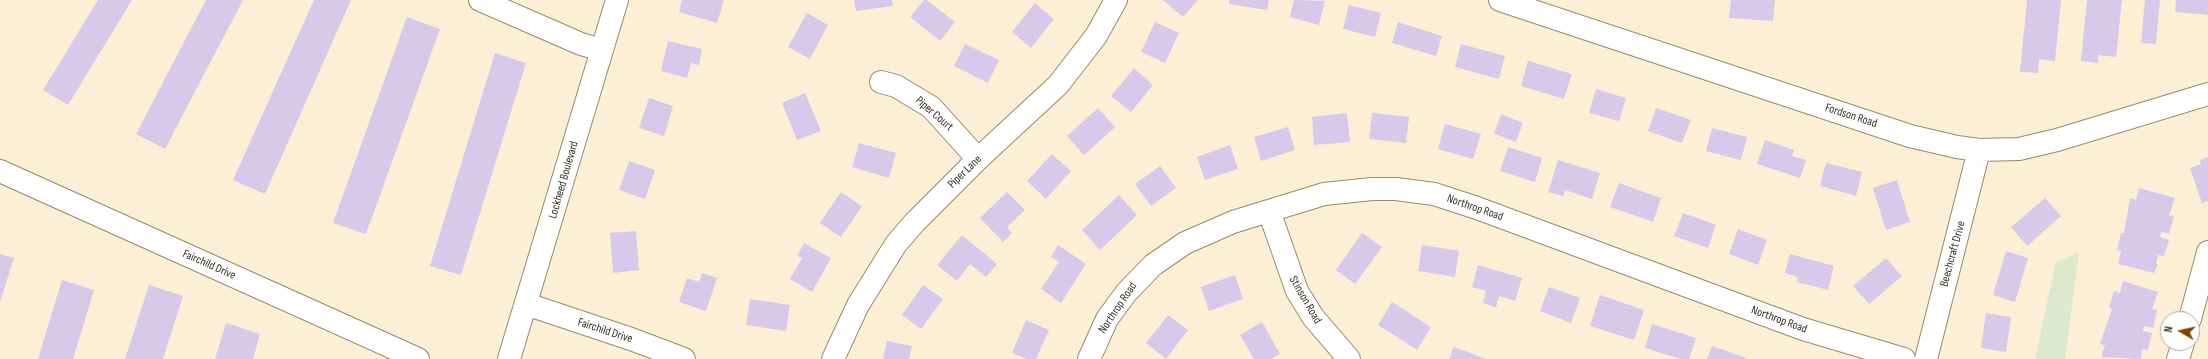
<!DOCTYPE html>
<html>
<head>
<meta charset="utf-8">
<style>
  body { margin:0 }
  #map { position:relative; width:2208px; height:359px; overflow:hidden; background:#fdefd5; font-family:"Sofia Sans Condensed",sans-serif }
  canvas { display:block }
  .north { position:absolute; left:2160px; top:311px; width:40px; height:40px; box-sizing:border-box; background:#fefefe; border:1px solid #aeaca6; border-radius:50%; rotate:279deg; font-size:11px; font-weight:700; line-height:16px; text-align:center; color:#363023 }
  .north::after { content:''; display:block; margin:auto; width:14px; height:18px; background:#814204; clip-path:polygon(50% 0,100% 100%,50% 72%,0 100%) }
</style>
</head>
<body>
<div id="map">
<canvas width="2208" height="359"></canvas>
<div class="north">N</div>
</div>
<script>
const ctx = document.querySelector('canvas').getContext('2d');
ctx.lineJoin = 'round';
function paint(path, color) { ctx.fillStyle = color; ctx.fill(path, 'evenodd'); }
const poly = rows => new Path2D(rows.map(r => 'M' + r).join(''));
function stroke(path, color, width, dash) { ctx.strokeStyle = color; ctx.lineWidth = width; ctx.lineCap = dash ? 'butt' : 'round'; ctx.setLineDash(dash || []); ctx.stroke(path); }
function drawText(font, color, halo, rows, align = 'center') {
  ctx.font = font + ' "Sofia Sans Condensed",sans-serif'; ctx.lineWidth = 3; ctx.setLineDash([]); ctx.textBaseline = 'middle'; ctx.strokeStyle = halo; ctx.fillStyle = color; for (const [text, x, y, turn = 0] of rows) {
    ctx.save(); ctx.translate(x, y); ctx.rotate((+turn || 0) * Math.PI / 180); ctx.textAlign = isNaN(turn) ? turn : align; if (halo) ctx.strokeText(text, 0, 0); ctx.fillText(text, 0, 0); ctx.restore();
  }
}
paint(poly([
  [2079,253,2065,359,2035,359,2056,262]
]), '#dce9ce');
paint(poly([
  [98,0,132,0,68,105,43,90],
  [206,0,243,0,165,149,136,134],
  [314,0,351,0,265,194,233,180],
  [682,0,724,0,717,23,679,12],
  [854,0,892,0,893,6,856,11],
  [924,0,927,0,955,22,940,41,910,17],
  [1163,0,1198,0,1183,17],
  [1229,0,1269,0,1267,10,1229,4],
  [1294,0,1325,1,1319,25,1290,17],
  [1731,0,1775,0,1773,21,1729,18],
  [2027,0,2061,0,2055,61,2039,59,2038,73,2020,72],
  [2087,0,2122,0,2116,57,2098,55,2098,63,2081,61],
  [2145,0,2160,0,2156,44,2141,43],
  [2176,0,2208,0,2208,15,2175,12],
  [1035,3,1054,19,1031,48,1012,32],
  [1349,5,1381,13,1375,37,1343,29],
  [807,13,828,25,810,59,788,47],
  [407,17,440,29,366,234,333,223],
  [1155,22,1179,33,1165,63,1141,52],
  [1398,22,1442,36,1436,56,1392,43],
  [668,41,702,49,699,65,691,63,687,78,661,71],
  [965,44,999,60,988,83,954,66],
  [1461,44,1505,56,1499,79,1455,67],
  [495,53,526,63,461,275,430,266],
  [1528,61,1572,74,1564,99,1521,86],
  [1134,68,1153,85,1131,112,1111,96],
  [1596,89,1626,98,1619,121,1589,113],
  [805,93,821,131,797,140,782,103],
  [649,98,673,106,664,136,639,128],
  [1098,108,1115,127,1084,155,1067,136],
  [1656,108,1691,120,1682,143,1648,131],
  [1347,113,1350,142,1314,145,1312,117],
  [1372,113,1409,117,1406,143,1369,139],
  [1501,114,1523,123,1516,142,1494,134],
  [1445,124,1481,134,1473,159,1438,149],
  [1288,127,1295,150,1261,161,1254,137],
  [1712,128,1747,137,1741,160,1706,151],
  [1765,140,1794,150,1792,156,1806,160,1800,178,1757,164],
  [859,143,896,153,889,178,852,167],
  [1230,145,1238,169,1205,180,1197,157],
  [1508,147,1542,158,1535,182,1500,171],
  [1052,154,1071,171,1046,199,1027,181],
  [2208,157,2208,201,2202,203,2190,168,2201,164,2200,160],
  [1558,160,1600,173,1592,199,1565,190,1563,196,1548,192],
  [629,161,655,170,645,199,619,190],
  [1826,163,1862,172,1856,196,1820,186],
  [1160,166,1176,188,1151,206,1135,184],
  [1897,180,1910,222,1886,230,1873,188],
  [1619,183,1661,198,1653,222,1610,207],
  [2139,188,2175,198,2169,215,2174,216,2169,234,2161,232,2160,237,2169,240,2164,256,2158,255,2156,264,2158,264,2154,273,2118,264,2121,251,2117,250,2121,233,2124,233,2130,198,2136,200],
  [841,192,862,206,841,237,820,223],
  [1007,192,1025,210,1007,227,1012,233,1003,242,980,218],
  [1119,195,1137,215,1100,250,1082,230],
  [2045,198,2061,216,2027,246,2011,227],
  [1683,213,1716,225,1708,248,1674,236],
  [1738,229,1767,240,1758,265,1729,254],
  [636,231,639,270,613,273,610,233],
  [1362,233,1382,247,1355,284,1336,270],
  [962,235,997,264,986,277,970,264,957,281,937,265],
  [804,243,831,258,812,292,790,279,802,258,797,256],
  [1058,245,1086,264,1061,303,1041,289,1059,262,1051,257],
  [1422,245,1459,251,1455,277,1418,271],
  [2006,251,2028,258,2015,302,1993,295],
  [0,254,14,258,0,302],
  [1790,254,1834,266,1828,290,1797,282,1798,277,1785,273],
  [1886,258,1902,276,1869,304,1853,286],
  [1478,265,1522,278,1515,301,1499,296,1496,307,1483,303,1486,291,1472,287],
  [702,273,717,278,706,311,679,302,687,278,699,282],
  [1235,275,1243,299,1209,311,1201,287],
  [62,280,94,290,73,359,38,359],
  [2123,281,2158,292,2152,309,2157,310,2153,328,2144,326,2143,331,2152,333,2148,350,2142,349,2141,359,2101,357,2105,345,2100,344,2112,309,2109,308,2114,291,2120,293],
  [149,285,183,296,163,359,125,359],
  [923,285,943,299,921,329,902,315],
  [1549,287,1580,298,1571,323,1540,311],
  [1600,295,1644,310,1634,340,1590,326],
  [750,299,790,305,786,331,746,325],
  [1392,302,1431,327,1417,350,1378,325],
  [1986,313,2011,317,2006,352,1981,348],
  [1168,315,1188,330,1166,359,1146,343],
  [1026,320,1049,330,1036,359,1026,359,1012,353],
  [1262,322,1280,354,1271,359,1254,359,1240,335],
  [226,323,260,334,253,359,215,359],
  [1652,324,1696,338,1689,359,1680,359,1645,348],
  [887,341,912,346,909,359,883,359],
  [1712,346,1746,358,1746,359,1707,359],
  [1454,347,1486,359,1449,359]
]), '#d6c9ea');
const minor = poly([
  [480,0,581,44,602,50],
  [1500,0,1910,136,1957,147,1979,150,2019,149,2057,140,2208,94],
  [881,82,896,86,931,107,978,159],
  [0,171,418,359],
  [1269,211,1297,291,1313,317,1349,359],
  [526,304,631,339,684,359],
  [2190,319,2208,252],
  [509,359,617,0],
  [833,359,858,305,896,244,915,222,978,159,1058,85,1096,36,1116,0],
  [1089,359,1107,319,1126,293,1153,265,1185,243,1233,222,1324,194,1372,189,1396,189,1434,194,1477,208,1803,329,1904,359],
  [1926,359,1979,150],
  [2178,359,2183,343]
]);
stroke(minor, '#99896b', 24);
stroke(minor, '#fff', 22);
drawText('12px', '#363023', '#fefefe', [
  ["Piper Court",934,114,41],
  ["Fordson Road",1851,116,18],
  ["Piper Lane",965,172,-44],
  ["Lockheed Boulevard",564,180,-74],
  ["Northrop Road",1475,208,19],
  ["Beechcraft Drive",1953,254,-75],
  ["Fairchild Drive",209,265,24],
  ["Stinson Road",1305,300,60],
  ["Northrop Road",1118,308,-56],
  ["Northrop Road",1779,320,20],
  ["Fairchild Drive",605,331,18]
]);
</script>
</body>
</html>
